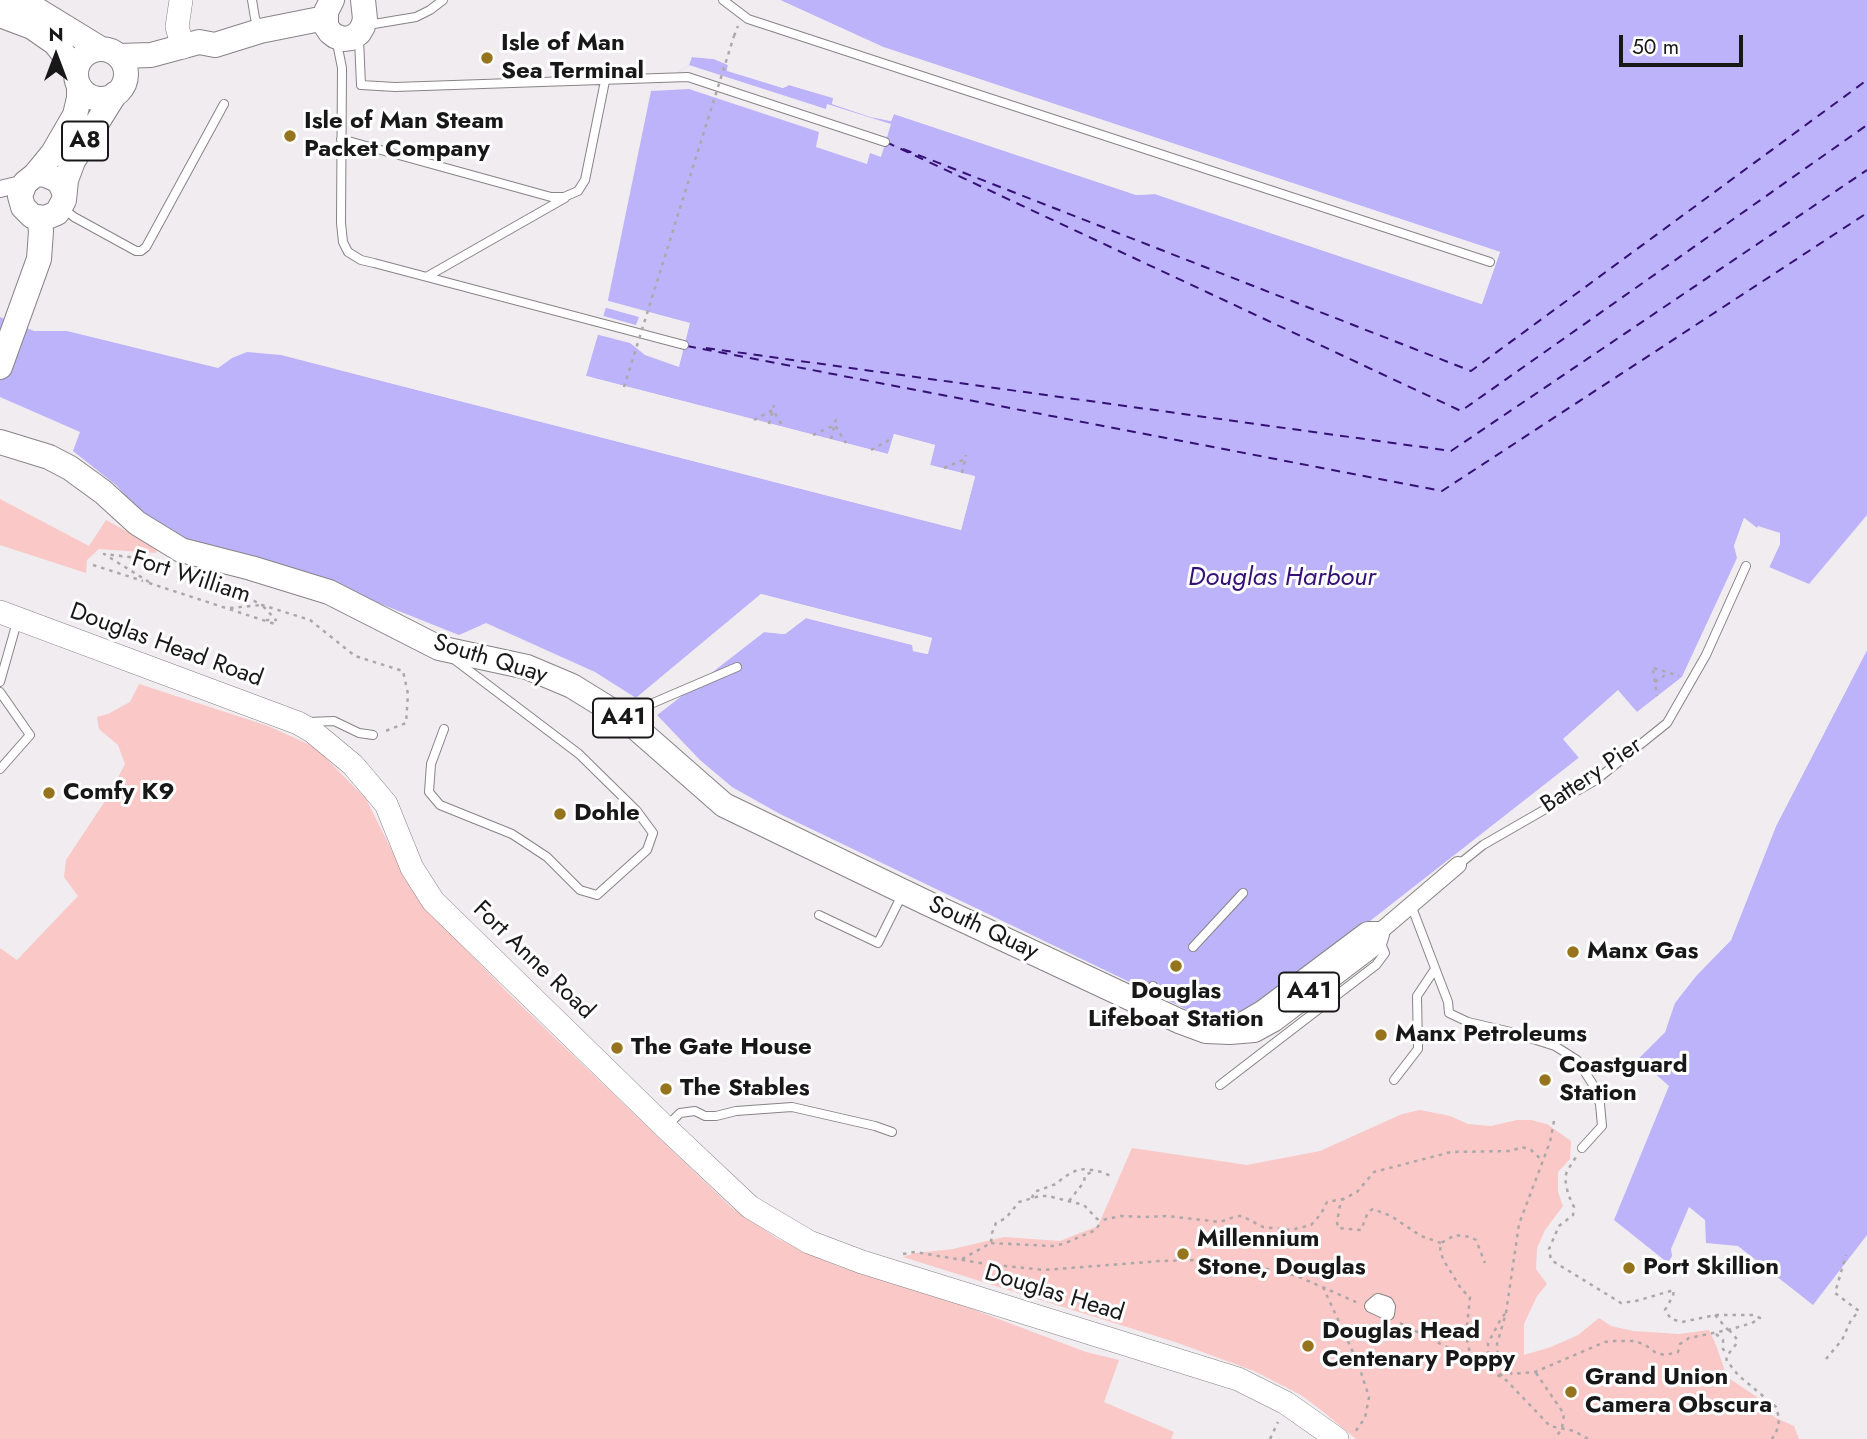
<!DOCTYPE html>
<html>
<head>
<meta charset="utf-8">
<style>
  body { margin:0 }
  #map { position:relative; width:1867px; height:1439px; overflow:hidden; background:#f1ecef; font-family:Jost,sans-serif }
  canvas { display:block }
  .north { position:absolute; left:21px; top:21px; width:70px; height:70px; -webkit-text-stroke:5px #fff; paint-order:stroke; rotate:0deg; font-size:19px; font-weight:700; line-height:28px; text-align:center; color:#191819 }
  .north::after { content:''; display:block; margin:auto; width:24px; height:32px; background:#191819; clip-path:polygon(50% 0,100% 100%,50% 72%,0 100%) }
  .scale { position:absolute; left:1619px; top:35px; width:124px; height:32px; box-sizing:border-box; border:4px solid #191819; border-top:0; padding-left:9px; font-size:21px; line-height:24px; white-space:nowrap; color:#191819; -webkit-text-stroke:5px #fff; paint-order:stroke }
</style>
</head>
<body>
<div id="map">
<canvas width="1867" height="1439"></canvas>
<div class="north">N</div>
<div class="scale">50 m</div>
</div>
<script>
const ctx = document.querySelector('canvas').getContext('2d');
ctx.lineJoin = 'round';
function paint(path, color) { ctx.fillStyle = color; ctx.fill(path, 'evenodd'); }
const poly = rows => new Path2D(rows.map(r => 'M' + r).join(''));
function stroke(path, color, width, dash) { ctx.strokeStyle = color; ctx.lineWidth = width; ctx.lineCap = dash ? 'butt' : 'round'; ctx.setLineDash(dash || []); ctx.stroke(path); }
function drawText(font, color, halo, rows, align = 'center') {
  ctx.font = font + ' Jost,sans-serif'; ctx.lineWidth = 6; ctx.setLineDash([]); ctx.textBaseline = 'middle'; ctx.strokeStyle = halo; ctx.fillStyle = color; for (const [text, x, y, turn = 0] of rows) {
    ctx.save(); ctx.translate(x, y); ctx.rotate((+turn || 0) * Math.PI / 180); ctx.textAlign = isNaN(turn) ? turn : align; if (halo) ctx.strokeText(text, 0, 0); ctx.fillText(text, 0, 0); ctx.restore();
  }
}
paint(poly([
  [0,499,89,546,106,520,157,548,156,553,99,549,87,560,86,573,0,545],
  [139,684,268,726,315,747,366,799,397,861,420,902,507,992,732,1208,778,1239,837,1266,964,1306,1086,1352,1119,1360,1104,1402,1174,1432,1171,1439,0,1439,0,948,17,960,78,896,64,877,66,860,109,795,125,764,118,745,99,729,97,717,108,714,130,702],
  [1420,1110,1450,1116,1468,1124,1491,1126,1517,1120,1531,1120,1547,1124,1571,1141,1570,1159,1558,1172,1558,1192,1563,1206,1545,1230,1537,1248,1536,1269,1547,1284,1537,1296,1524,1324,1524,1355,1551,1347,1578,1335,1599,1318,1611,1326,1633,1331,1679,1334,1709,1330,1716,1345,1727,1377,1757,1397,1774,1417,1794,1426,1799,1439,1356,1439,1321,1410,1301,1395,1254,1371,1178,1343,903,1257,915,1253,953,1249,1004,1237,1060,1241,1098,1226,1132,1148,1247,1165,1320,1151,1402,1114]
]), '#f9c8c7');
paint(poly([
  [780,0,1867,0,1867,515,1809,584,1769,567,1780,544,1780,533,1757,528,1744,518,1734,546,1738,558,1682,677,1260,1007,1236,1015,1212,1015,1190,1011,780,814,732,787,700,760,657,715,764,632,785,634,806,618,913,645,913,651,927,654,932,638,761,594,636,698,595,672,486,623,459,635,298,571,173,538,134,506,117,486,73,451,80,432,0,397,0,317,34,331,67,331,218,368,232,358,247,352,281,355,961,530,975,477,930,465,935,445,894,434,888,454,586,376,608,300,651,91,689,65,692,57,714,59,728,65,727,70,783,88,789,85,834,98,832,104,871,117,891,121,894,114,1136,195,1155,194,1481,304,1500,252,883,47],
  [1867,650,1867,1235,1813,1305,1738,1246,1706,1243,1705,1220,1689,1207,1671,1249,1672,1256,1668,1263,1614,1220,1669,1086,1638,1059,1665,1032,1674,1003,1696,976,1731,940,1776,826]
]), '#bdb3fa');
paint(poly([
  [777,0,780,0,883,47,1500,252,1482,304,1155,194,1137,195,894,114,891,121,871,117,832,104,833,98,789,85,783,88,727,71,728,65,714,59,692,57,694,54,715,56,730,62,731,68,782,85,790,81,835,95,837,97,836,102,872,113,889,117,891,111,895,110,1137,191,1156,191,1480,300,1496,254,882,50,779,3],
  [689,65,826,109,827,104,891,124,881,157,870,153,867,164,816,147,819,132,689,89,651,91],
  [605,300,690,323,679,367,645,355,630,343,595,334,600,315,636,325,639,317,603,307],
  [337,365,959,525,971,479,927,468,926,464,930,447,896,438,891,456,887,458,585,379,586,376,888,454,894,434,935,445,930,465,975,476,961,530,336,369],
  [1744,518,1757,528,1758,526,1780,533,1780,544,1768,570,1766,566,1777,544,1776,536,1760,530,1756,532,1745,523,1737,546,1741,559,1684,679,1455,861,1452,858,1579,758,1563,739,1618,690,1637,712,1682,677,1737,558,1734,546],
  [761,594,932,638,928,654,913,651,912,645,806,618,785,634,764,632,657,715,654,713,762,629,784,630,805,614,914,642,916,644,916,648,925,650,928,640,762,597,639,701,636,698],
  [1867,646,1867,650,1776,826,1731,940,1696,976,1675,1003,1665,1032,1638,1059,1634,1060,1635,1056,1662,1030,1672,1001,1693,974,1728,938,1773,824,1864,648]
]), '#f1ecef');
stroke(poly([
  [886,142,1461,411,1867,125],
  [903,149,1471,371,1867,80],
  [687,346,1442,491,1867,213],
  [706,348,1451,451,1867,170]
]), '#351076', 2, [9, 7]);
const service = poly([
  [252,0,255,18,259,28],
  [723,0,748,19,1490,262],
  [368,25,416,17,430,10,443,0],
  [359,39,361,85,395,87,688,77,885,142],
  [337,43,342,68,341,223,343,242,348,252,361,260,374,263,684,345],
  [341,139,551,197,564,197,578,191,585,180,605,81],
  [64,209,74,217,136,251,141,251,146,247,224,104],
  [428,276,565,198],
  [0,682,17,622],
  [0,692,30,735,0,769],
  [639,709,737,667],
  [308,722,334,721,359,733,373,735],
  [444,729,431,764,429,792,440,805,512,834,547,857,580,890,597,895,647,850,653,833,636,810,579,754,455,660],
  [1458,865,1483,845,1596,780,1667,723,1706,655,1746,566],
  [1411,905,1448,1002,1449,1013,1468,1022,1511,1032,1555,1046,1577,1060,1592,1083,1600,1104,1602,1126,1582,1148],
  [819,915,878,943,902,895],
  [1193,947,1243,893],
  [1139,999,1153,986],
  [1394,1080,1418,1049,1417,996,1435,969],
  [1220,1085,1376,965,1385,953,1380,941],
  [668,1125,680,1113,695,1111,705,1116,716,1116,736,1111,792,1107,875,1126,892,1132]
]);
const pedestrian = poly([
  [1378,1300,1387,1303,1389,1307,1388,1314,1371,1306,1378,1300]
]);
const minor = poly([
  [0,189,25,183],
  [1377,934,1458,865]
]);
const secondary = poly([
  [181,0,177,27,183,47],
  [0,612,298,723,312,731,353,765,386,804,412,868,433,901,665,1127,750,1207,809,1242,862,1262,1238,1379,1286,1403,1337,1439]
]);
const primary = poly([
  [6,0,26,4,34,8,101,49],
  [332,0,326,12,326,26,330,32,335,36,343,39,351,38,359,33,363,26,365,19,363,0],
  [0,15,32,27,55,43,76,70],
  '76 74a25 25 0 1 1 50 0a25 25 0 1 1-50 0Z',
  [119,56,151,55,199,42,215,45,260,31,325,18],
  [35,175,53,153,75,115,79,98,79,86],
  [64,192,60,183,55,179,43,174,35,175,25,183,20,196,23,207,32,216,45,218,57,213,64,200,66,180,73,161,115,94],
  [0,367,39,259,41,231,39,218],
  [0,442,49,457,70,468,103,492,137,523,181,550,251,568,329,592,439,648,527,667,572,686,627,720,724,805,927,903,1179,1021,1206,1031,1230,1032,1254,1030,1274,1019,1374,943,1377,934,1368,934,1264,1012,1230,1032]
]);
stroke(service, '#888386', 10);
stroke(pedestrian, '#888386', 14);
stroke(minor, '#888386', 18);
stroke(secondary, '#888386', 24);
stroke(primary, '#888386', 26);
stroke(poly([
  [734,36,738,26],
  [754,420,773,410,783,427],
  [769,424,774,405],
  [813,435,835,425,846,443],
  [831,439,836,419],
  [871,450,893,438],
  [944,468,965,459],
  [962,473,966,455],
  [93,565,143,581],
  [216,581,262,605,310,620,355,656,403,671,408,694,406,723,383,732],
  [149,582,104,554,155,560],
  [149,583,278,625],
  [230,608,262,605,276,620,266,620],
  [1654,668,1679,676],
  [1653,670,1657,696],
  [1655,682,1668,673],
  [1554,1121,1550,1142,1519,1224,1506,1313,1497,1344,1498,1358,1502,1365,1512,1374,1535,1372,1605,1342,1614,1341,1632,1341,1644,1344,1656,1353,1665,1355,1678,1352,1680,1344,1689,1338,1728,1330,1752,1323,1760,1318,1753,1315,1715,1315,1682,1322,1671,1319,1665,1310,1673,1296,1674,1290,1636,1301,1621,1303,1551,1260,1549,1249,1559,1226,1573,1215,1574,1207,1568,1194,1565,1178,1567,1171,1576,1157],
  [1032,1198,1034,1192,1056,1184,1064,1177,1077,1170,1086,1169,1102,1172,1113,1177],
  [1069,1201,1084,1182,1085,1175,1092,1172],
  [991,1243,1052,1246,1063,1244,1096,1230,1101,1221],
  [1441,1243,1421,1236,1391,1216,1373,1209,1368,1212,1361,1230,1338,1228,1337,1222,1340,1205,1343,1199,1357,1192,1374,1172,1451,1152,1511,1151,1522,1147,1531,1150,1543,1161],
  [903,1254,915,1252,986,1264,1044,1270,1161,1261,1196,1260,1237,1262,1297,1276,1356,1302],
  [962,1259,991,1243,992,1233,996,1223,1006,1218,1019,1202,1040,1196,1048,1196,1084,1205,1097,1219,1102,1220,1121,1216,1143,1217,1167,1216,1220,1222,1237,1216,1242,1216,1263,1227,1291,1230,1311,1225,1321,1214,1327,1202,1343,1199],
  [1323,1287,1358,1363,1369,1397,1365,1418,1355,1432],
  [1715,1315,1728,1330],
  [1400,1323,1470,1359,1506,1380,1550,1426,1574,1431,1588,1439],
  [1729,1330,1736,1338,1737,1343,1726,1357,1727,1361,1738,1375,1776,1407,1779,1418,1778,1428,1772,1439],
  [1716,1334,1723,1340,1723,1349,1727,1355],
  [1468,1359,1470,1353,1466,1336,1470,1297,1462,1290,1444,1261,1440,1251,1441,1243,1455,1235,1470,1237,1476,1240,1485,1263],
  [1826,1359,1842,1340,1851,1320,1859,1311,1835,1293,1846,1255],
  [1536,1373,1564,1414,1562,1428,1555,1439],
  [1502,1376,1492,1364,1488,1352,1488,1343,1502,1317,1506,1313],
  [1270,1439,1278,1422]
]), '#aca8aa', 2.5, [3.5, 5]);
stroke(service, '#fff', 8);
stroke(pedestrian, '#fff', 12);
stroke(minor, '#fff', 16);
stroke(secondary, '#fff', 23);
stroke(primary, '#fff', 24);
stroke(poly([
  [624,387,734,36]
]), '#aca8aa', 2.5, [3.5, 5]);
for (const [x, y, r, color] of [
  [487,58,7,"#96741d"],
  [290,136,7,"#96741d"],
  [49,793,7,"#96741d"],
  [560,814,7,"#96741d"],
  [1573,952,7,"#96741d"],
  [1176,966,7,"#96741d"],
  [1381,1035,7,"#96741d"],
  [617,1048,7,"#96741d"],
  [1545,1080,7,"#96741d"],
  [666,1089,7,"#96741d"],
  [1183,1254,7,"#96741d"],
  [1629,1268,7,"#96741d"],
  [1308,1346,7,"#96741d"],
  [1571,1392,7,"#96741d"]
]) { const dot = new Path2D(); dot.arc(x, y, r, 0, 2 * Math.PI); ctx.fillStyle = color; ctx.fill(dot); stroke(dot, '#fff', 2.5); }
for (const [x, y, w] of [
  [85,141,46],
  [623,718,60],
  [1309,992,60]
]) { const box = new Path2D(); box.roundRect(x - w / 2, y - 19.5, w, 39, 5); ctx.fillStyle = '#fff'; ctx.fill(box); stroke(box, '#191819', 2); }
drawText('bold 23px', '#191819', null, [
  ["A8",85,141],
  ["A41",623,718],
  ["A41",1309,992]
]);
drawText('bold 24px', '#191819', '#fff', [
  ["Isle of Man",501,44],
  ["Sea Terminal",501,72],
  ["Isle of Man Steam",304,122],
  ["Packet Company",304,150],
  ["Comfy K9",63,793],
  ["Dohle",574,814],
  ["Manx Gas",1587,952],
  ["Douglas",1176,992,"center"],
  ["Lifeboat Station",1176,1020,"center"],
  ["Manx Petroleums",1395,1035],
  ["The Gate House",631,1048],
  ["Coastguard",1559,1066],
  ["Station",1559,1094],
  ["The Stables",680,1089],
  ["Millennium",1197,1240],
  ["Stone, Douglas",1197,1268],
  ["Port Skillion",1643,1268],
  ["Douglas Head",1322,1332],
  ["Centenary Poppy",1322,1360],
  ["Grand Union",1585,1378],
  ["Camera Obscura",1585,1406]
], 'left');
drawText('24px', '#191819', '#fff', [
  ["Fort William",191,578,18],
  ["Douglas Head Road",166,646,20],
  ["South Quay",490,660,17],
  ["Battery Pier",1592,776,-34],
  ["South Quay",983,929,25],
  ["Fort Anne Road",533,961,44],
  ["Douglas Head",1054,1294,17]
]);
drawText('italic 26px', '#351076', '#fff', [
  ["Douglas Harbour",1282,579]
]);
</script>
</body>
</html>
